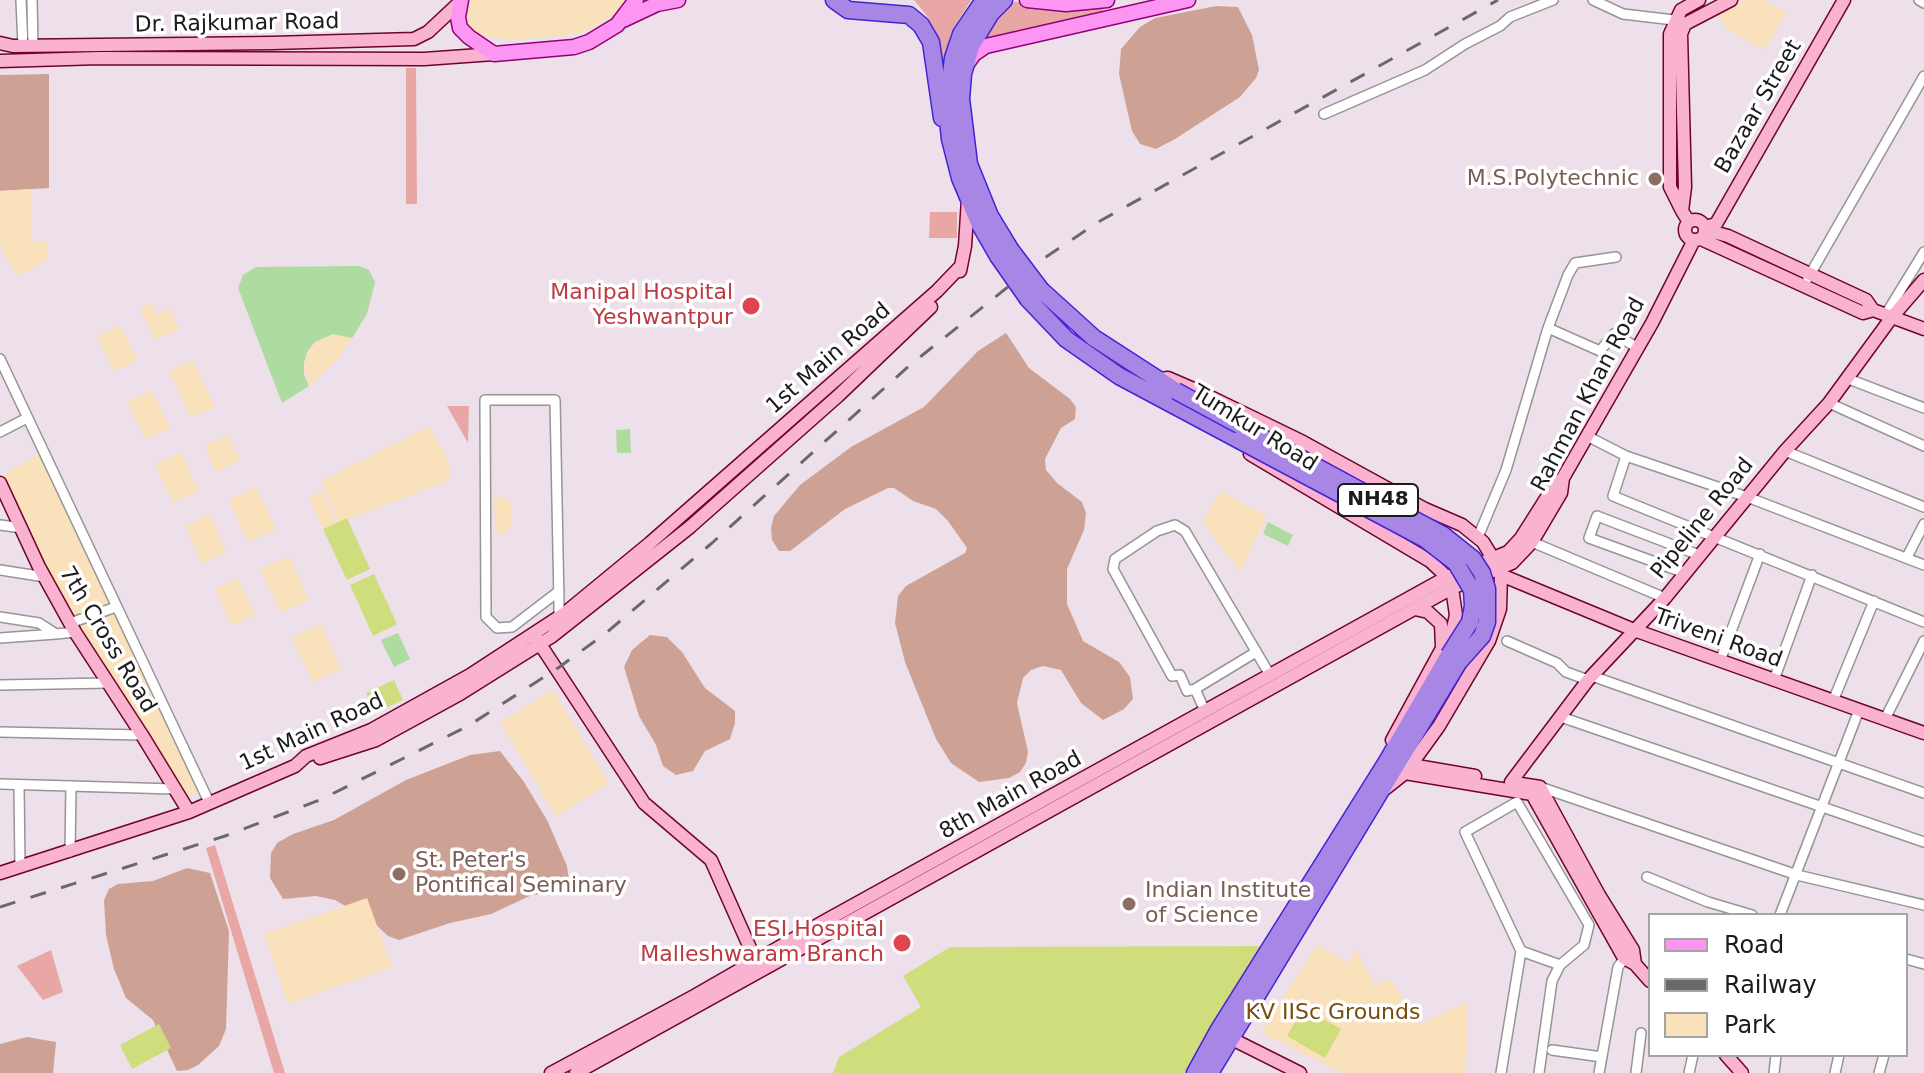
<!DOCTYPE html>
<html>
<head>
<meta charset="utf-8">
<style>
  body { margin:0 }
  #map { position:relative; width:1924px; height:1073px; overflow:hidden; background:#ede0ea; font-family:"DejaVu Sans",sans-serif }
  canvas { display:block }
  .legend { position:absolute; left:1648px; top:913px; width:260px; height:144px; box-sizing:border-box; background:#fff; border:2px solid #a4a4a4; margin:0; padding:10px 14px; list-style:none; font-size:24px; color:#1b1b1b }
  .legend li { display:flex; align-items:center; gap:16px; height:40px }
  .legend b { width:40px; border:2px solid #a4a4a4 }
</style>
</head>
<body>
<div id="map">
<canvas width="1924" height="1073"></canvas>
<ul class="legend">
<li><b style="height:10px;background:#fc96f2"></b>Road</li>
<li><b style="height:10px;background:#696969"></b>Railway</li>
<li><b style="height:22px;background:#f9e1bb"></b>Park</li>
</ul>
</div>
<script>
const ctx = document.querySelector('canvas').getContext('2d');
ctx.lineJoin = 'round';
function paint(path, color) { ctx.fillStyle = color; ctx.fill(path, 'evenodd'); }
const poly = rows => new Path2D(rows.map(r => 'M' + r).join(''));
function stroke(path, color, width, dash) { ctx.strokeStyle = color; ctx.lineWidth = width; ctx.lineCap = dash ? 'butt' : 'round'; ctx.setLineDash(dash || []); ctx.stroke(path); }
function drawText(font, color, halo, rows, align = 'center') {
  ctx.font = font + ' "DejaVu Sans",sans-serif'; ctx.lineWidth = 7; ctx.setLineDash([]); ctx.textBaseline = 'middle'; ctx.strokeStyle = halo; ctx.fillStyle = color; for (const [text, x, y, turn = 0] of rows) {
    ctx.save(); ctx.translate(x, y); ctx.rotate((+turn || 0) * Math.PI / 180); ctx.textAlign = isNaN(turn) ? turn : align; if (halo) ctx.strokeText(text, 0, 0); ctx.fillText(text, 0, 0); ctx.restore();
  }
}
paint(poly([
  [914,0,971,0,951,32,942,71,935,33,927,16],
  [1008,1,1066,7,1102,4,1104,15,981,43],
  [406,68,416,68,417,204,406,204],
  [930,212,957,212,957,238,929,238],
  [447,406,469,406,468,443],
  [215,845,285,1073,274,1073,206,848],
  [51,950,63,992,43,1000,17,966]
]), '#e8a7a5');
paint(poly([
  [1216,6,1238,7,1252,35,1259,70,1256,78,1240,97,1175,139,1156,149,1140,144,1132,131,1119,74,1121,49,1140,27,1155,18],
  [49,74,49,188,0,191,0,75],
  [1006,333,1029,368,1070,399,1076,407,1075,419,1061,428,1045,459,1046,470,1057,483,1082,502,1086,513,1084,530,1067,569,1067,604,1083,641,1119,662,1130,677,1133,699,1124,709,1103,720,1081,703,1061,670,1043,666,1031,670,1023,678,1017,703,1028,752,1026,763,1020,772,1009,778,979,782,951,763,936,739,905,662,895,623,898,596,906,586,965,553,967,548,948,521,936,509,913,501,894,488,888,488,845,509,790,551,779,551,772,540,771,528,774,516,800,485,851,447,924,407,978,351],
  [650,635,667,637,682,652,705,688,735,711,735,723,730,739,705,751,693,771,676,775,663,766,656,745,639,716,624,667,632,650],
  [500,751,524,782,547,820,567,866,569,881,556,893,532,895,491,914,450,923,399,940,388,936,374,923,335,900,316,896,283,899,270,878,271,853,277,843,293,834,334,820,406,780,470,755],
  [187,868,210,873,229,931,226,1029,219,1046,198,1065,188,1070,177,1071,153,1020,126,998,114,969,106,935,104,900,109,889,118,884,153,881],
  [27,1037,56,1042,53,1073,0,1073,0,1044]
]), '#cda294');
paint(poly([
  [471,0,630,0,620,12,582,33,515,40,472,35,466,17],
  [1743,0,1764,0,1787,13,1764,50,1727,29,1716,13],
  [32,189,32,241,47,241,48,260,19,275,14,272,0,246,0,191],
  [151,303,156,314,169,308,179,329,155,340,140,308],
  [120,325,138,360,114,371,97,336],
  [340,334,352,338,338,359,309,386,304,369,307,352,321,338],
  [193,360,215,407,191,418,169,371],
  [152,390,170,428,145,440,127,402],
  [429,426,449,462,450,480,338,523,321,481],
  [228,435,240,460,216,472,204,446],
  [181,452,199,491,173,503,155,464],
  [39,454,200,790,184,798,114,687,49,576,1,476],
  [256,487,276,529,248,542,229,500],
  [322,491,336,523,323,529,309,497],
  [1220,491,1267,516,1240,572,1203,522],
  [494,497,506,497,511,505,512,521,506,533,495,533],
  [210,514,226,552,202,564,185,526],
  [289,556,309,600,281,613,260,569],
  [238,578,256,615,232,626,215,589],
  [321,624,341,669,313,682,292,638],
  [553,690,609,784,556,816,500,722],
  [367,898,392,967,288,1004,264,934],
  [1317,945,1349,963,1356,948,1375,985,1390,979,1421,1024,1468,1001,1466,1073,1343,1073,1261,1033]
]), '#f9e1bb');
paint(poly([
  [347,518,370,569,347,580,323,529],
  [374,574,397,624,373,636,350,585],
  [394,680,403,700,375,713,366,693],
  [1265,946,1187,1073,833,1073,839,1057,921,1007,903,976,950,947],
  [1303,1008,1341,1029,1325,1058,1287,1036],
  [159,1024,171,1048,132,1069,120,1045]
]), '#cfdd7d');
paint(poly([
  [359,266,369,270,375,282,367,314,352,338,333,334,315,342,307,352,304,363,304,375,309,386,282,403,238,288,243,275,256,267],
  [630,429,631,453,617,453,616,430],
  [1268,522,1293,535,1288,546,1263,534],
  [398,633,410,659,394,667,381,640]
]), '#aedba0');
const street = poly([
  [21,0,23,46],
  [32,0,33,46],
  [1593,0,1623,14,1674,20],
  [1919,0,1924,3],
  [1324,114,1425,70,1465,44,1500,26,1510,17,1553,0],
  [1808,278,1924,76],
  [1886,314,1924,252],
  [1548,328,1600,351,1614,334,1638,348],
  [0,359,209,802],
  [1846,378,1924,408],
  [1829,403,1924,446],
  [0,432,27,418],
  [1587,436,1626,456,1747,497,1924,565],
  [1785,451,1924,507],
  [1626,456,1613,496,1924,622],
  [0,525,22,528],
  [1478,537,1506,470,1548,328,1568,275,1575,263,1616,257],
  [1532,542,1665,598],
  [1907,557,1924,524],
  [0,570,45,577],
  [1685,573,1589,538,1597,516,1699,555],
  [559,591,512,627,497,628,486,617,485,400,555,400,559,603,559,616],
  [0,617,39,623,56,634,75,632],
  [70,623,116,607],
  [0,638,56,634],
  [1507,641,1557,663,1566,672,1588,680],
  [1720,661,1760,554],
  [1592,676,1924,793],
  [1774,680,1812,575],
  [0,685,108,683],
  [1195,689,1256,652],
  [1833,701,1874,601],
  [1205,711,1195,689,1187,691,1180,675,1172,676,1113,569,1115,559,1157,531,1175,525,1185,531,1270,675],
  [1561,717,1924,842],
  [1885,719,1924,641],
  [0,732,142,735],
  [0,784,174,789],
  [19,785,20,867],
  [1538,789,1540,787,1797,875,1924,905],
  [70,852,71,786],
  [1647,877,1708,902,1752,915],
  [1780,915,1859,710],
  [1521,951,1560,965],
  [1906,959,1924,964],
  [1552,1050,1602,1057],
  [1501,1073,1521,951,1465,832,1517,802,1589,925,1584,945,1560,965,1552,981,1539,1073],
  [1599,1073,1618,967,1627,955],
  [1636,1073,1641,1033],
  [1689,1073,1693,1055],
  [1774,1073,1776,1055],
  [1835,1073,1839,1055],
  [1879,1073,1884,1055]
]);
const secondary = poly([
  [0,43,13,46,272,43,414,39,428,32,460,2],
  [0,61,100,58,424,59,494,54],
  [1681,209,1670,187,1670,34,1681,10,1699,0],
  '1685 230a10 10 0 1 1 20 0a10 10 0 1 1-20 0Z',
  [1689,222,1682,211,1685,187,1681,34,1685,24,1731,0],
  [1705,227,1716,224,1844,0],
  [1706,230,1728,236,1866,300,1873,310,1924,329],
  [1701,239,1863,313,1873,310],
  [960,271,965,246,968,199],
  [1161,379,1168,378,1198,391,1303,442,1425,509,1462,525,1483,542,1494,560,1501,575,1500,609,1489,641,1439,726,1405,773,1386,788],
  [1250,454,1430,561,1447,577,1452,588,1456,615,1453,628,1392,740],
  [0,483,39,567,75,632,142,735,189,812],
  [1501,575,1634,630,1924,733],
  [1415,609,1428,612,1441,624,1442,647],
  [536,638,644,803,711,860,758,966],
  [320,758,376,740,460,694,551,637,690,527,838,396,931,307],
  [1411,765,1475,776],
  [1405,773,1532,794,1624,958,1635,964,1650,981],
  [1511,782,1588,680,1665,598,1785,451,1829,403,1892,317,1924,280],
  [1521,784,1540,787,1599,895,1633,950,1635,964],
  [0,873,189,812,295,766,306,756,371,730,470,675,565,613,650,543,937,291,961,266],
  [1230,1038,1300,1073],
  [1726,1055,1742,1073],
  [551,1073,696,995,823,922,1447,577,1508,552,1521,538,1554,486,1563,478],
  [576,1073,1452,588,1512,563,1532,542,1561,493,1563,478,1652,323,1694,240]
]);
const primary = poly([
  [461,0,458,17,460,28,469,37,494,54,574,47,589,42,617,25,636,0],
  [1027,0,1066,4,1107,0],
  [623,20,657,4,678,0],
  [966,65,974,54,986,46,1188,0]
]);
const highway = poly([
  [834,0,848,10,909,15,921,25,931,42,942,118],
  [984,0,961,34,953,58,947,110,950,139,960,178,979,223,998,256],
  [1004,0,991,13,971,46,963,74,961,99,969,164,990,216,1010,249],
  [1041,290,1094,338,1176,391],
  [1028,299,1066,339,1119,376,1239,440],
  [1195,1073,1218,1031,1386,763,1449,655],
  [1210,1073,1458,663]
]);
stroke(street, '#959595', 12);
stroke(secondary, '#6f042b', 15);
stroke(primary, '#920075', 17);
stroke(highway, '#4423d5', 19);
stroke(street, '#fff', 9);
stroke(secondary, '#f9b2d0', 12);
stroke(primary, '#fc96f2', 14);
stroke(highway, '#a786e6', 16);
stroke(poly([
  [0,907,225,836,322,799,468,726,558,668,606,633,712,543,910,365,1043,259,1100,221,1498,0]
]), '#696969', 3, [16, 16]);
const highwayBridge = poly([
  [1010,249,1041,290],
  [998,256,1028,299],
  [1176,391,1443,535,1473,559,1482,573,1487,589,1487,622,1482,636,1458,663],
  [1239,440,1425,539,1456,563,1472,590,1473,606,1470,622,1449,655]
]);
stroke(highwayBridge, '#4423d5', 19, []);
stroke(highwayBridge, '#a786e6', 16);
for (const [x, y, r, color] of [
  [1655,179,8,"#8d6e63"],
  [751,306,10,"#e0444e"],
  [399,874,8,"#8d6e63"],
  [1129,904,8,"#8d6e63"],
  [902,943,10,"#e0444e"]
]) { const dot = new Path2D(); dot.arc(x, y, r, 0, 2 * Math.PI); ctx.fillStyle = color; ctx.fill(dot); stroke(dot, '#fff', 3); }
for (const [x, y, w] of [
  [1378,500,80]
]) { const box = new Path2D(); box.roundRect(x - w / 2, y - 16, w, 32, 6); ctx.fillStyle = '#fff'; ctx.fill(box); stroke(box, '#1b1b1b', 2); }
drawText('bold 20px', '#1b1b1b', null, [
  ["NH48",1378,500]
]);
drawText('22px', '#1b1b1b', '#fff', [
  ["Dr. Rajkumar Road",237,24,-1],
  ["Bazaar Street",1759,107,-60],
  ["1st Main Road",829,359,-41],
  ["Rahman Khan Road",1589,395,-62],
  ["Tumkur Road",1254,429,32],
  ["Pipeline Road",1703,519,-51],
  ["Triveni Road",1718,639,20],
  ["7th Cross Road",107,640,59],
  ["1st Main Road",312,733,-25],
  ["8th Main Road",1011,796,-29]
]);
drawText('22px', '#785e54', '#fff', [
  ["M.S.Polytechnic",1639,179,"right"],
  ["St. Peter's",415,861],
  ["Pontifical Seminary",415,886],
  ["Indian Institute",1145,891],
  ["of Science",1145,916]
], 'left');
drawText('22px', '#be3a42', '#fff', [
  ["Manipal Hospital",733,293],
  ["Yeshwantpur",733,318],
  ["ESI Hospital",884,930],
  ["Malleshwaram Branch",884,955]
], 'right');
drawText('22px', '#774d0b', '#fff', [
  ["KV IISc Grounds",1333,1013]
]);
</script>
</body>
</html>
